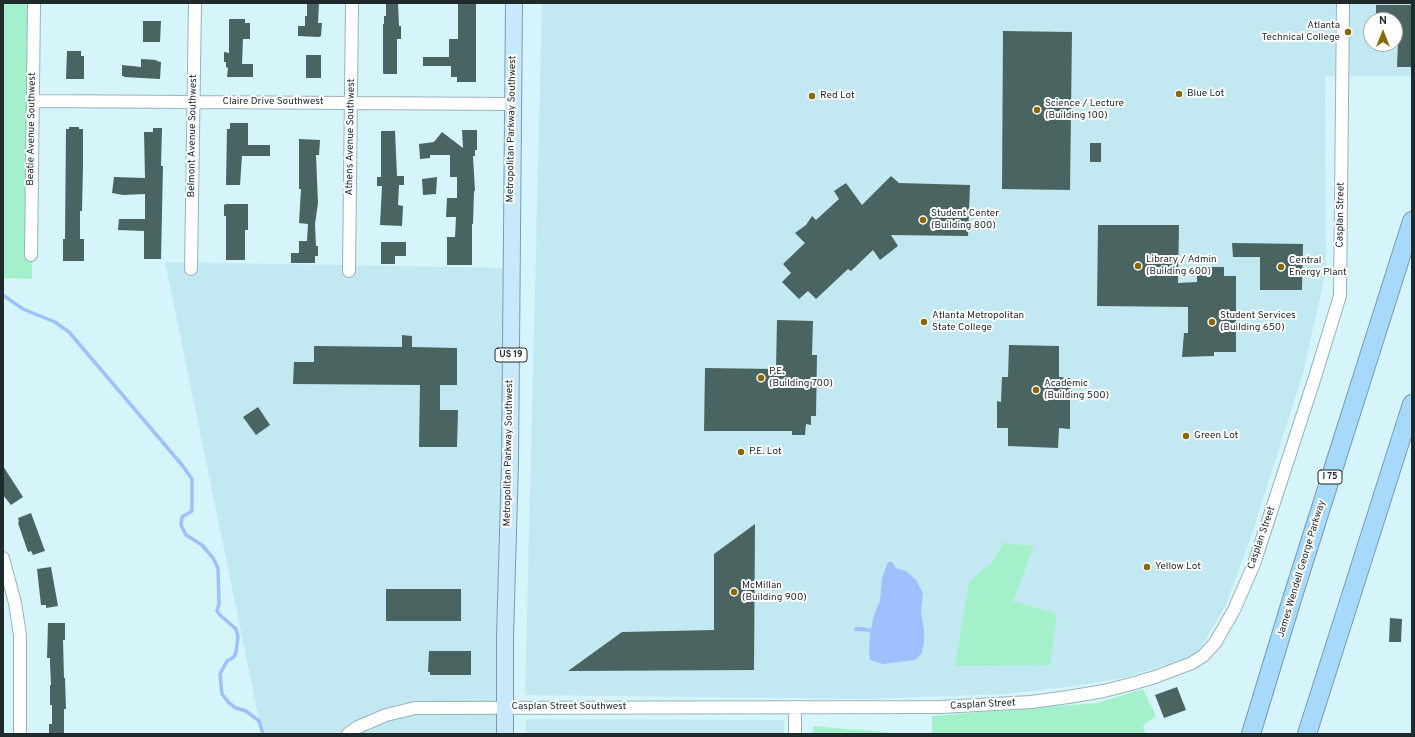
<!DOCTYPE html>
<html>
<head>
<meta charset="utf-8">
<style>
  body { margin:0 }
  #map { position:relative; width:1415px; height:737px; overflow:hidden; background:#d6f5fb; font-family:Overpass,sans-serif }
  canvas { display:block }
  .frame { position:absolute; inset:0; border:4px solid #1f2a2d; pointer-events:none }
  .north { position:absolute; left:1363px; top:12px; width:40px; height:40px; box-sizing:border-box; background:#fff; border:1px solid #a5aaab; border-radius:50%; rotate:0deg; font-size:11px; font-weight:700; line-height:16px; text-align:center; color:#1f2a2d }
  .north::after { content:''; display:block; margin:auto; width:14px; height:18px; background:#896907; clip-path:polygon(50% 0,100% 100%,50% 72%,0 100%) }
</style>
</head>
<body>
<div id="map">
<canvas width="1415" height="737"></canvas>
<div class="frame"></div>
<div class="north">N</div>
</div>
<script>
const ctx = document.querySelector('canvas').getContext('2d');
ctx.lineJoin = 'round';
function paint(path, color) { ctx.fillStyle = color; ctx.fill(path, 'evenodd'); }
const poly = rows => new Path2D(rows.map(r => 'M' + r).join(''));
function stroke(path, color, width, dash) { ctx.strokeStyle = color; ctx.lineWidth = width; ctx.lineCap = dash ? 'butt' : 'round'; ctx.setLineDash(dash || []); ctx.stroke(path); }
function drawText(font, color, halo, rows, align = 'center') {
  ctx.font = font + ' Overpass,sans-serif'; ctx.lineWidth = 4; ctx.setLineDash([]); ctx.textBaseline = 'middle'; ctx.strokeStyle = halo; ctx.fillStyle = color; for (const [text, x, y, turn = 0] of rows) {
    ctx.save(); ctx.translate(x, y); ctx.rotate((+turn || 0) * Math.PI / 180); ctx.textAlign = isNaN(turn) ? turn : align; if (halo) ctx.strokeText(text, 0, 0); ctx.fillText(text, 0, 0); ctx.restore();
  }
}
paint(poly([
  [542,3,1412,3,1412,76,1325,76,1326,271,1303,373,1251,537,1225,607,1198,652,1184,659,1124,678,1075,686,1007,694,868,699,525,695],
  [1371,20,1395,20,1395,44,1371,44],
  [165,262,515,268,504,734,262,734],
  [526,719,784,720,784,734,526,734]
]), '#c2e9f2');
paint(poly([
  [3,3,36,3,32,279,3,278],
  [1003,543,1034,546,1013,601,1057,614,1050,665,955,666,969,582,994,560],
  [1143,689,1156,716,1143,725,1146,734,932,734,932,716,1097,703],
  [813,726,906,734,813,734]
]), '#a4f0ca');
paint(poly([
  [888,562,892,562,896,568,906,571,916,580,923,593,921,612,924,631,924,641,922,653,915,660,883,664,870,660,869,651,870,632,854,631,855,627,864,627,871,629,874,615,880,601,882,578]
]), '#9fc0ff');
stroke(poly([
  [3,295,23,309,55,322,69,332,182,465,192,479,192,511,182,517,181,525,186,535,202,545,213,558,218,568,219,604,217,611,220,615,236,629,238,637,236,652,234,657,227,661,220,674,222,694,229,703,236,708,246,711,259,721,263,734]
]), '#9fc0ff', 3.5);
paint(poly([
  [307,3,319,3,318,23,322,23,321,36,319,37,298,36,298,26,305,26,305,16,307,16],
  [386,3,398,3,399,26,401,26,401,39,397,39,397,74,384,74,383,73,383,24,384,24,384,16,386,16],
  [458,3,476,3,476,82,457,82,457,77,451,77,451,66,423,66,423,57,449,57,449,39,458,39],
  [1376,5,1412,5,1412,67,1397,67,1398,42,1395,42,1395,20,1376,20],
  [229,19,245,19,245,23,250,23,250,39,243,39,242,64,253,64,253,77,227,77,228,68,226,67,226,62,224,62,224,52,229,53],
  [143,21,161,21,160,42,143,42],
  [1003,31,1072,32,1070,190,1002,189],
  [67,51,81,51,81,56,84,56,84,79,66,79],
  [306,55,321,55,321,78,306,78],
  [141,59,157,60,156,61,161,62,160,79,124,77,124,76,122,76,122,65,141,67],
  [230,123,248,123,248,145,270,145,270,156,242,156,240,185,226,185,227,129,230,129],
  [69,127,79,127,79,129,83,129,83,166,82,211,80,211,80,239,84,239,84,261,63,261,63,239,65,239,66,129,69,129],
  [153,128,162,128,161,166,163,166,161,259,144,259,144,231,118,230,119,219,145,219,145,194,123,195,112,193,114,177,145,178,144,132,153,132],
  [462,130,477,130,477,150,475,150,475,156,473,156,475,191,474,191,473,224,472,224,472,265,447,265,447,237,455,237,456,217,446,217,447,198,457,198,457,177,450,177,450,155,430,155,430,158,420,159,419,144,434,142,442,132,463,148],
  [381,131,395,131,397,176,404,176,404,185,399,185,398,205,403,206,402,226,380,225,382,186,377,186,377,177,381,177],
  [299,139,320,140,319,155,316,155,318,203,315,224,316,246,318,246,318,256,315,256,315,263,291,263,291,253,299,253,299,241,307,241,308,224,299,223,301,189,299,189],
  [1090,143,1101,143,1101,162,1090,162],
  [891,176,899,183,970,185,968,236,891,235,898,246,880,260,873,250,851,271,848,269,816,299,808,291,799,299,782,282,791,273,783,264,805,243,795,233,806,225,812,216,816,220,839,199,834,191,846,183,862,205],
  [437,177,436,194,423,195,422,179],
  [226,204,248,204,248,230,245,230,245,260,226,260,226,216,224,216,224,205],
  [1098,225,1179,225,1178,283,1197,282,1197,267,1224,267,1224,276,1236,276,1236,352,1214,352,1214,356,1182,357,1184,333,1188,333,1188,307,1097,306],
  [381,242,406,242,406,256,395,256,395,264,381,264],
  [1232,243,1303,244,1302,290,1260,290,1260,257,1233,257],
  [777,320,813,321,812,355,817,355,816,416,811,416,811,425,806,424,805,435,792,435,792,431,704,431,705,368,776,369],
  [402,335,412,336,412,347,457,348,457,385,440,385,440,410,458,410,457,447,419,447,420,385,293,384,294,362,314,362,314,346,402,347],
  [1009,345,1059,346,1059,377,1070,378,1070,429,1059,428,1058,448,1008,446,1008,428,997,428,997,401,1001,402,1002,377,1008,377],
  [258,407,270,425,256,435,243,417],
  [3,466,23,497,11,505,3,495],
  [31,513,45,551,33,555,31,551,28,552,18,523,19,522,18,518],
  [755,524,754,670,568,671,622,632,714,630,714,554],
  [51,567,58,606,46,608,46,605,41,605,37,569],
  [386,589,461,589,461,621,386,621],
  [1390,618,1402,619,1401,642,1389,642],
  [48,623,65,623,65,640,63,640,64,678,65,678,66,709,64,709,64,733,61,734,49,734,49,724,52,724,52,705,50,705,50,685,51,685,50,663,50,658,47,658],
  [429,651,471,651,471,675,430,675,430,672,428,672],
  [1177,687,1186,710,1164,718,1155,695]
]), '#496461');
const minor = poly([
  [33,101,512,104],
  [31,255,34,3],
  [191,269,195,3],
  [349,271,352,3],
  [3,558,15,603,20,635,20,734],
  [348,734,358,727,386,715,415,708,941,707,1031,702,1068,697,1104,691,1131,684,1155,677,1192,663,1203,656,1215,643,1234,610,1254,564,1315,377,1340,296,1343,3],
  [795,734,795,707]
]);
const major = poly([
  [505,734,505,637,510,462,514,3]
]);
const highway = poly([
  [1251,734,1292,599,1412,221],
  [1307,734,1412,404]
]);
stroke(minor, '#97b4ba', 14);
stroke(major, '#779cb2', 18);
stroke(highway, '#779cb2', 20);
stroke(minor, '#fff', 12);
stroke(major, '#cae8fc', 16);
stroke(highway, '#a6d9fa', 18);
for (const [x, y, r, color] of [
  [1348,32,4,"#896907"],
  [1179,94,4,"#896907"],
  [812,96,4,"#896907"],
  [1037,110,4,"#896907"],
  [923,220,4,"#896907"],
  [1138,266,4,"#896907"],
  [1281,267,4,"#896907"],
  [924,322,4,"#896907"],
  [1212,322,4,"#896907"],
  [761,378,4,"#896907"],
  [1036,390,4,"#896907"],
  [1186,436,4,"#896907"],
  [741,452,4,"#896907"],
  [1147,567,4,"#896907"],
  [734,592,4,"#896907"]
]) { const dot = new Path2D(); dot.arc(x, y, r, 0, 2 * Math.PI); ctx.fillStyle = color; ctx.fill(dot); stroke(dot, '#fff', 1.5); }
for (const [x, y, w] of [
  [511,355,32],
  [1330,477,24]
]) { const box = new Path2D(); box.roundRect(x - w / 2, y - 7, w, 14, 3); ctx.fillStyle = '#fff'; ctx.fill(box); stroke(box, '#1f2a2d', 1); }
drawText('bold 9px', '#1f2a2d', null, [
  ["US 19",511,355],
  ["I 75",1330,477]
]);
drawText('10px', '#1f2a2d', '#fff', [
  ["Atlanta",1340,26,"right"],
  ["Technical College",1340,38,"right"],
  ["Blue Lot",1187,94],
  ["Red Lot",820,96],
  ["Science / Lecture",1045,104],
  ["(Building 100)",1045,116],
  ["Student Center",931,214],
  ["(Building 800)",931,226],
  ["Library / Admin",1146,260],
  ["(Building 600)",1146,272],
  ["Central",1289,261],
  ["Energy Plant",1289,273],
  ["Atlanta Metropolitan",932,316],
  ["State College",932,328],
  ["Student Services",1220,316],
  ["(Building 650)",1220,328],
  ["P.E.",769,372],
  ["(Building 700)",769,384],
  ["Academic",1044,384],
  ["(Building 500)",1044,396],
  ["Green Lot",1194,436],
  ["P.E. Lot",749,452],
  ["Yellow Lot",1155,567],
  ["McMillan",742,586],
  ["(Building 900)",742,598]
], 'left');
drawText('10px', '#1f2a2d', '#fff', [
  ["Claire Drive Southwest",273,102],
  ["Beatie Avenue Southwest",32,129,-89],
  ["Metropolitan Parkway Southwest",512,129,-89],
  ["Belmont Avenue Southwest",193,136,-89],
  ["Athens Avenue Southwest",351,137,-89],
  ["Casplan Street",1341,215,-89],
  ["Metropolitan Parkway Southwest",509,453,-89],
  ["Casplan Street",1262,538,-71],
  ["James Wendell George Parkway",1302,569,-73],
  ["Casplan Street",983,705,-3],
  ["Casplan Street Southwest",569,707]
]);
</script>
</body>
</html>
